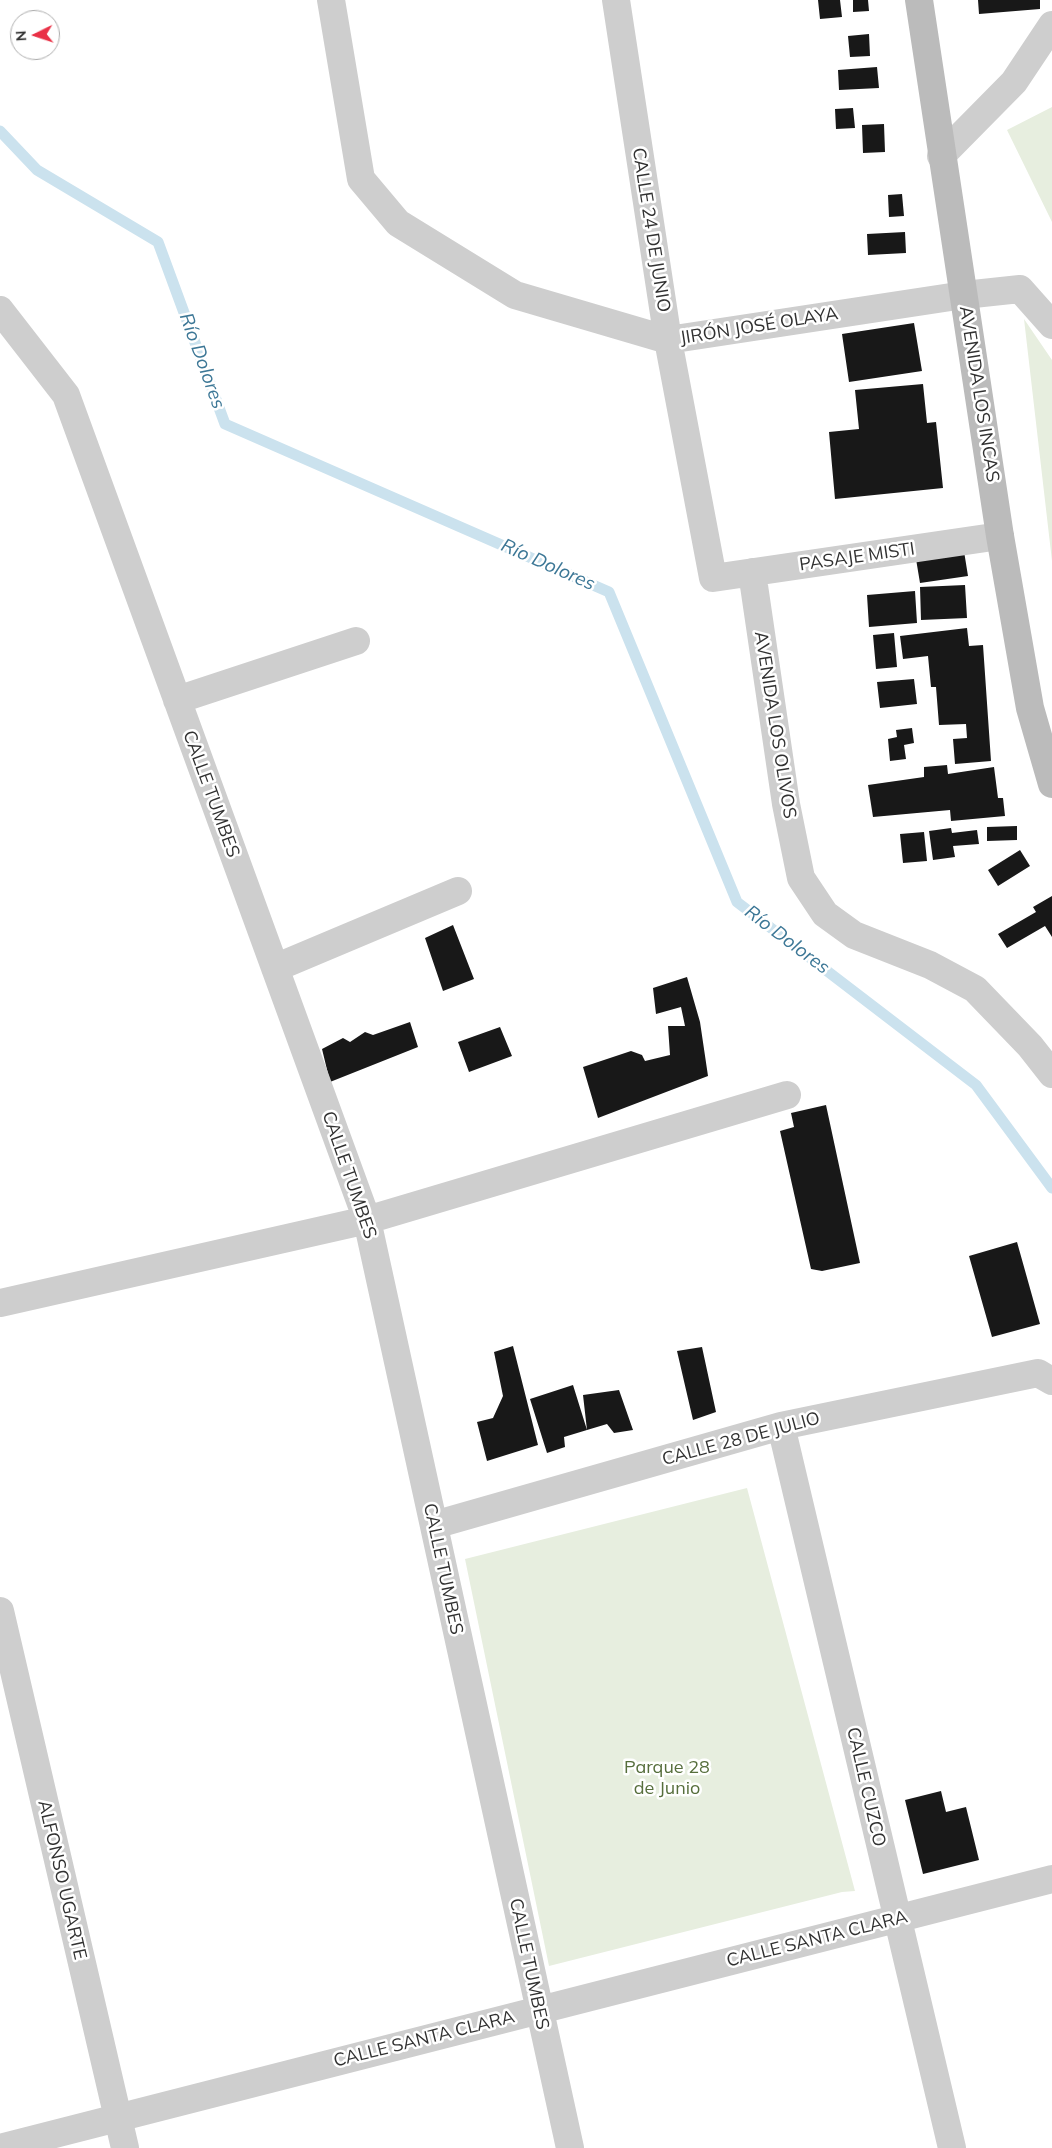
<!DOCTYPE html>
<html>
<head>
<meta charset="utf-8">
<style>
  body { margin:0 }
  #map { position:relative; width:1052px; height:2148px; overflow:hidden; background:#fff; font-family:Mulish,sans-serif }
  canvas { display:block }
  .north { position:absolute; left:10px; top:10px; width:50px; height:50px; box-sizing:border-box; background:#fff; border:1px solid #adadad; border-radius:50%; rotate:266deg; font-size:14px; font-weight:700; line-height:20px; text-align:center; color:#313131 }
  .north::after { content:''; display:block; margin:auto; width:18px; height:22px; background:#e93146; clip-path:polygon(50% 0,100% 100%,50% 72%,0 100%) }
</style>
</head>
<body>
<div id="map">
<canvas width="1052" height="2148"></canvas>
<div class="north">N</div>
</div>
<script>
const ctx = document.querySelector('canvas').getContext('2d');
ctx.lineJoin = 'round';
function paint(path, color) { ctx.fillStyle = color; ctx.fill(path, 'evenodd'); }
const poly = rows => new Path2D(rows.map(r => 'M' + r).join(''));
function stroke(path, color, width, dash) { ctx.strokeStyle = color; ctx.lineWidth = width; ctx.lineCap = dash ? 'butt' : 'round'; ctx.setLineDash(dash || []); ctx.stroke(path); }
function drawText(font, color, halo, rows, align = 'center') {
  ctx.font = font + ' Mulish,sans-serif'; ctx.lineWidth = 5; ctx.setLineDash([]); ctx.textBaseline = 'middle'; ctx.strokeStyle = halo; ctx.fillStyle = color; for (const [text, x, y, turn = 0] of rows) {
    ctx.save(); ctx.translate(x, y); ctx.rotate((+turn || 0) * Math.PI / 180); ctx.textAlign = isNaN(turn) ? turn : align; if (halo) ctx.strokeText(text, 0, 0); ctx.fillText(text, 0, 0); ctx.restore();
  }
}
paint(poly([
  [1052,107,1052,222,1007,130],
  [1024,319,1052,360,1052,561],
  [747,1488,855,1891,842,1892,549,1966,465,1559]
]), '#e7eedf');
stroke(poly([
  [0,131,37,170,158,242,225,424,609,592,737,902,976,1085,1052,1188]
]), '#cbe2ee', 11);
paint(poly([
  [818,0,840,0,842,17,820,19],
  [853,0,868,0,869,11,853,12],
  [978,0,1040,0,1040,9,979,14],
  [869,34,870,56,850,57,848,36],
  [877,67,879,88,839,90,838,70],
  [853,108,855,128,836,129,835,109],
  [884,124,885,152,863,153,862,125],
  [902,194,904,216,889,217,888,195],
  [905,232,906,253,868,255,867,234],
  [914,323,922,371,849,382,842,334],
  [923,384,927,423,936,422,943,488,835,499,829,432,859,429,855,390],
  [963,545,968,576,920,583,915,553],
  [965,585,967,618,921,620,920,587],
  [915,591,917,623,869,627,867,595],
  [967,628,969,646,983,645,991,761,955,764,953,739,967,738,966,724,939,725,936,687,931,687,928,656,903,659,900,636],
  [894,633,897,667,876,669,873,635],
  [914,679,917,704,880,708,877,682],
  [912,728,914,743,904,745,906,759,890,761,888,739,897,737,896,730],
  [947,765,948,774,994,767,998,798,1003,798,1005,816,951,821,950,810,873,817,868,785,924,777,924,767],
  [1017,826,1017,840,987,841,987,827],
  [951,828,952,833,977,830,979,844,953,846,955,857,933,860,929,831],
  [924,832,927,861,903,863,900,834],
  [1020,850,1030,866,998,886,988,870],
  [1052,896,1052,937,1045,926,1007,948,998,934,1036,912,1033,907],
  [453,925,474,979,443,991,425,938],
  [687,977,700,1022,708,1076,598,1118,583,1067,631,1051,642,1055,645,1061,670,1055,668,1026,685,1026,681,1007,656,1014,653,988],
  [410,1022,418,1047,330,1082,322,1049,343,1038,350,1042,365,1032,373,1035],
  [500,1027,512,1056,469,1072,458,1042],
  [826,1105,860,1263,822,1271,811,1269,780,1131,794,1127,791,1113],
  [1017,1242,1040,1324,992,1337,969,1256],
  [513,1346,538,1445,487,1461,477,1422,493,1418,503,1396,494,1352],
  [702,1347,716,1412,693,1420,677,1351],
  [573,1385,587,1430,564,1437,565,1447,547,1453,530,1399],
  [619,1390,633,1430,614,1433,607,1424,587,1430,583,1395],
  [941,1791,946,1812,966,1807,979,1860,923,1874,905,1800]
]), '#181818');
stroke(poly([
  [331,0,361,179,398,223,515,295,668,340,964,295,1020,289,1052,325],
  [616,0,668,340,713,578,1000,536],
  [941,156,1014,82,1052,25],
  [0,310,66,395,367,1220,570,2148],
  [752,572,786,804,801,878,825,914,854,935,930,965,975,989,1030,1046,1052,1074],
  [177,700,356,641],
  [275,968,458,891],
  [0,1303,367,1220,787,1095],
  [781,1426,952,2148],
  [434,1525,781,1426,1038,1373,1052,1381],
  [0,1611,125,2148],
  [0,2148,1052,1879]
]), '#cecece', 28);
stroke(poly([
  [919,0,1000,536,1030,708,1052,784]
]), '#bbb', 28);
drawText('18px', '#313131', '#fff', [
  ["CALLE 24 DE JUNIO",651,230,81],
  ["JIRÓN JOSÉ OLAYA",759,326,-9],
  ["AVENIDA LOS INCAS",979,394,81],
  ["PASAJE MISTI",857,557,-8],
  ["AVENIDA LOS OLIVOS",775,725,81],
  ["CALLE TUMBES",211,794,70],
  ["CALLE TUMBES",349,1175,71],
  ["CALLE 28 DE JULIO",741,1439,-15],
  ["CALLE TUMBES",443,1569,78],
  ["CALLE CUZCO",866,1787,77],
  ["ALFONSO UGARTE",62,1880,77],
  ["CALLE SANTA CLARA",817,1939,-14],
  ["CALLE TUMBES",529,1964,78],
  ["CALLE SANTA CLARA",424,2039,-14]
]);
drawText('18px', '#566e3c', '#fff', [
  ["Parque 28",667,1768],
  ["de Junio",667,1789]
]);
drawText('italic 19px', '#3c7796', '#fff', [
  ["Río Dolores",202,361,70],
  ["Río Dolores",548,565,24],
  ["Río Dolores",787,940,37]
]);
</script>
</body>
</html>
